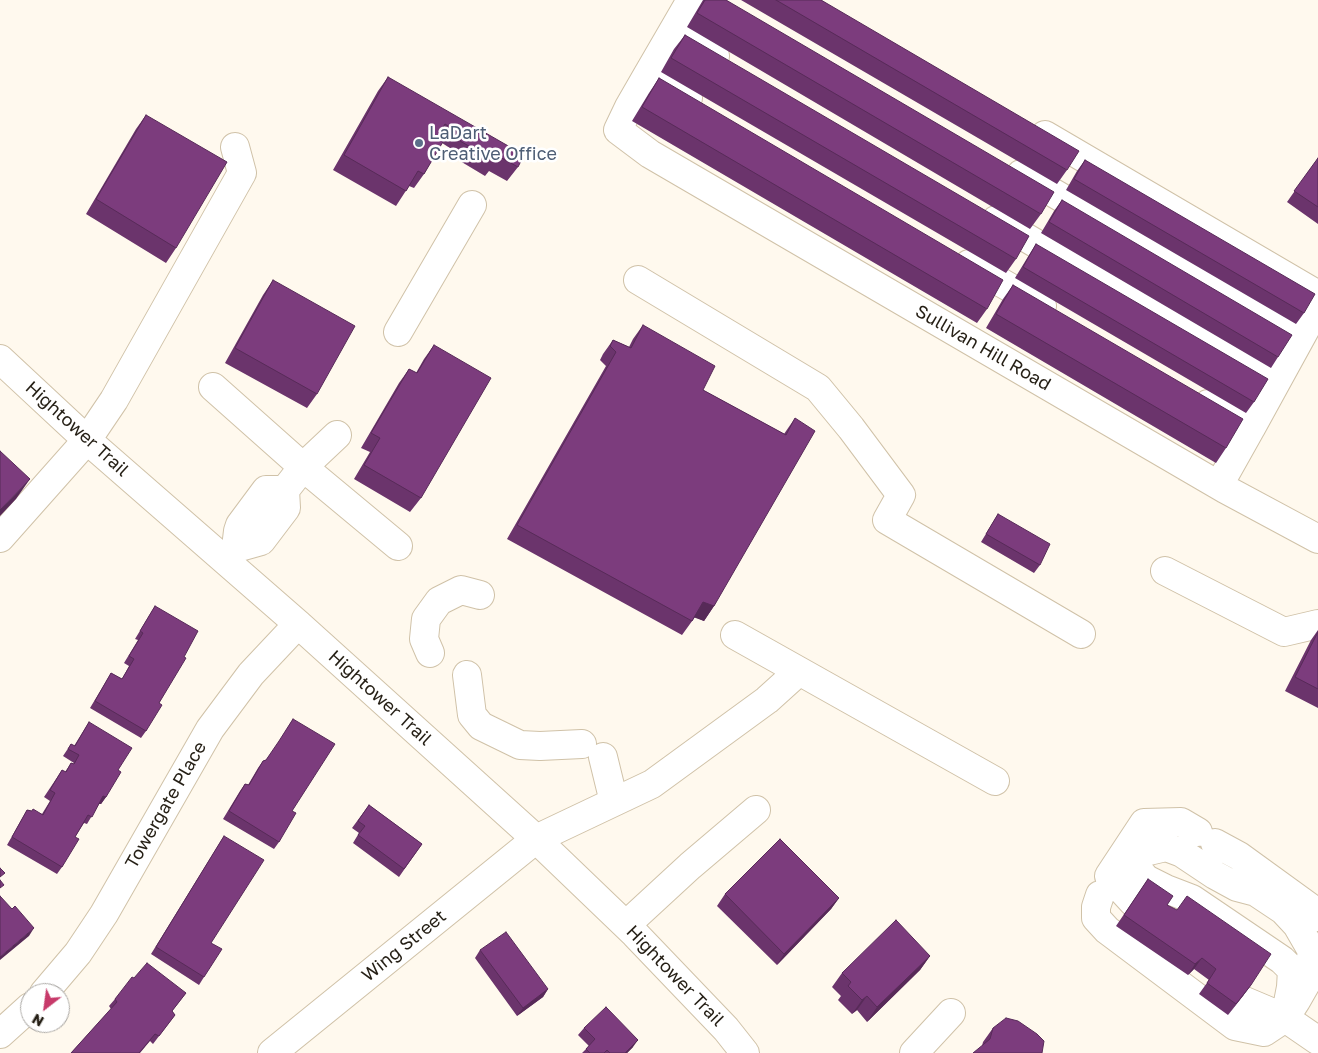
<!DOCTYPE html>
<html>
<head>
<meta charset="utf-8">
<style>
  body { margin:0 }
  #map { position:relative; width:1318px; height:1053px; overflow:hidden; background:#fff9ee; font-family:"Golos Text",sans-serif }
  canvas { display:block }
  .north { position:absolute; left:20px; top:983px; width:50px; height:50px; box-sizing:border-box; background:#fff; border:1px solid #a8a5a1; border-radius:50%; rotate:210deg; font-size:14px; font-weight:700; line-height:20px; text-align:center; color:#251f15 }
  .north::after { content:''; display:block; margin:auto; width:18px; height:22px; background:#c73a6a; clip-path:polygon(50% 0,100% 100%,50% 72%,0 100%) }
</style>
</head>
<body>
<div id="map">
<canvas width="1318" height="1053"></canvas>
<div class="north">N</div>
</div>
<script>
const ctx = document.querySelector('canvas').getContext('2d');
ctx.lineJoin = 'round';
const poly = rows => new Path2D(rows.map(r => 'M' + r).join(''));
function stroke(path, color, width, dash) { ctx.strokeStyle = color; ctx.lineWidth = width; ctx.lineCap = dash ? 'butt' : 'round'; ctx.setLineDash(dash || []); ctx.stroke(path); }
function paint(path, color) { ctx.fillStyle = color; ctx.fill(path, 'evenodd'); }
function drawText(font, color, halo, rows, align = 'center') {
  ctx.font = font + ' "Golos Text",sans-serif'; ctx.lineWidth = 5; ctx.setLineDash([]); ctx.textBaseline = 'middle'; ctx.strokeStyle = halo; ctx.fillStyle = color; for (const [text, x, y, turn = 0] of rows) {
    ctx.save(); ctx.translate(x, y); ctx.rotate((+turn || 0) * Math.PI / 180); ctx.textAlign = isNaN(turn) ? turn : align; if (halo) ctx.strokeText(text, 0, 0); ctx.fillText(text, 0, 0); ctx.restore();
  }
}
const minor = poly([
  [673,32,715,56],
  [648,74,691,0],
  [688,98,648,74,629,107,618,130,650,154,1225,489,1318,539],
  [1045,135,1318,295],
  [1021,174,1301,337],
  [996,220,1275,384],
  [969,264,1042,306],
  [638,280,818,388,851,428,901,495,887,520,1081,634],
  [398,332,472,205],
  [0,359,87,440,298,624,536,839,635,934,726,1029,745,1053],
  [213,387,303,467,398,546],
  [1208,404,1251,428,1219,485],
  [1251,428,1318,306],
  [0,538,87,440,114,400,242,173,235,147],
  [236,548,238,531,240,525,266,490,285,490],
  [225,560,236,548,261,541,286,508,285,490,303,467,337,435],
  [1165,571,1284,632,1318,624],
  [735,635,995,781],
  [430,653,424,639,426,619,439,601,461,590,480,595],
  [467,675,472,715,481,726,520,745,540,746,582,744],
  [603,757,614,802],
  [1215,843,1239,856,1312,909,1318,917],
  [1100,895,1096,907,1096,918,1107,930,1235,1026,1264,1032,1285,1018,1296,1001,1308,980,1312,951,1297,925,1283,910,1256,892,1237,887,1215,875,1182,853,1166,847,1140,853,1135,866,1146,879,1166,889,1192,899,1282,960,1292,970,1291,987,1285,1018],
  [1133,902,1109,876,1144,823,1181,822,1198,832],
  [626,925,690,866,756,810],
  [44,993,78,953,104,914,210,729,251,674,298,624],
  [1240,999,1285,1018,1317,1040],
  [0,1034,30,1007],
  [272,1053,536,839,652,784,767,700,798,672],
  [914,1053,951,1013]
]);
stroke(minor, '#d0c2a8', 30);
stroke(minor, '#fff', 28);
paint(poly([
  [703,0,726,0,1041,214,1030,229,687,27],
  [741,0,821,0,1067,170,1057,184],
  [685,35,1016,259,1006,273,661,72,674,49],
  [388,77,518,167,507,181,489,171,485,176,450,155,453,150,442,143,424,174,414,188,409,186,396,206,333,170,378,91],
  [659,78,987,309,977,323,632,121,649,93],
  [146,115,176,248,166,263,86,214,136,129],
  [1318,158,1318,224,1287,202],
  [1085,160,1304,313,1296,324,1066,190,1077,171],
  [1062,200,1278,357,1271,368,1041,233,1054,211],
  [1036,244,1254,402,1246,413,1015,278,1029,255],
  [273,280,317,394,307,408,225,363,263,295],
  [1013,285,1226,448,1216,463,986,328,1003,299],
  [643,325,703,390,784,434,795,418,714,606,704,621,695,617,682,635,507,539,606,366,600,360,603,354,613,340,629,347,633,339],
  [434,345,421,498,410,512,354,479,370,452,361,448,399,383,409,369,416,373,424,359],
  [998,514,1040,565,1034,573,981,542],
  [155,606,184,657,159,703,146,731,141,738,90,708,111,673,122,679,129,666,124,663,138,640,135,639],
  [1318,630,1318,708,1285,691,1311,640],
  [293,719,292,811,279,842,274,849,223,819,240,791,245,784,248,785,258,768,263,761,266,760,275,748],
  [89,722,118,770,106,797,101,804,99,804,87,824,84,823,75,837,62,867,57,874,7,845,27,810,42,814,50,801,44,797,62,770,65,772,71,763,73,764,74,763,63,756,71,744,74,746],
  [369,805,422,844,399,877,353,843,359,833,352,828],
  [224,836,211,943,204,977,199,985,151,954],
  [1148,879,1167,905,1251,985,1228,1015,1199,994,1209,980,1194,969,1188,975,1116,926],
  [725,894,839,898,831,909,777,965,717,906],
  [480,950,548,989,543,997,517,1016,475,958],
  [930,956,920,970,867,1022,857,1010,852,1014,838,1000,841,996,832,987,842,973],
  [134,978,186,993,172,1011,175,1015,153,1044,150,1041,140,1053,71,1053,111,1009,109,1006,115,999],
  [584,1028,633,1047,627,1053,582,1053,589,1046,578,1035],
  [993,1028,1042,1053,982,1046,983,1042]
]), '#6b346c');
paint(poly([
  [30,479,16,499,0,516,0,510],
  [703,602,714,606,704,621,693,617],
  [103,796,106,797,101,804,98,804],
  [839,898,831,909,777,965,784,954],
  [34,928,29,936,0,960,0,957],
  [930,956,920,970,867,1022,877,1007],
  [1202,958,1194,969,1188,975,1195,964],
  [1251,985,1243,996,1228,1015,1236,1004],
  [548,989,543,997,517,1016,523,1008],
  [867,996,857,1010,852,1014,862,1000],
  [638,1040,633,1047,627,1053,625,1053]
]), '#572a58');
const building = poly([
  [705,0,726,0,1054,192,1041,214,697,13,705,0],
  [776,0,821,0,1079,151,1067,170,776,0],
  [685,35,1029,236,1016,259,671,58,685,35],
  [388,77,524,155,518,167,498,156,495,161,460,141,463,135,445,124,437,137,444,140,424,174,418,171,406,191,344,155,388,77],
  [659,78,1003,280,987,309,642,107,659,78],
  [146,115,227,162,176,248,96,199,146,115],
  [1318,158,1318,207,1294,191,1318,158],
  [1085,160,1315,294,1304,313,1074,179,1085,160],
  [1062,200,1292,335,1278,357,1049,222,1062,200],
  [1036,244,1268,379,1254,402,1023,267,1036,244],
  [273,280,355,326,317,394,235,348,273,280],
  [1013,285,1243,419,1226,448,996,314,1013,285],
  [643,325,715,366,703,390,786,435,795,418,815,431,714,606,703,602,692,621,517,525,616,352,610,346,613,340,631,348,643,325],
  [434,345,491,378,421,498,364,465,380,438,371,433,409,369,417,373,434,345],
  [0,451,30,479,0,510,0,451],
  [998,514,1050,544,1040,565,986,534,998,514],
  [155,606,198,631,184,657,186,658,159,703,162,705,146,731,95,701,111,673,122,679,134,659,129,656,143,633,140,631,155,606],
  [1318,632,1318,689,1295,677,1318,632],
  [293,719,335,744,292,811,296,813,279,842,229,811,245,784,249,785,263,761,266,760,279,741,293,719],
  [89,722,132,748,118,770,121,772,106,797,103,796,92,817,88,815,75,837,79,839,62,867,12,837,27,810,32,811,33,809,43,815,55,793,50,790,62,770,66,772,71,763,74,764,79,755,68,749,71,744,75,746,89,722],
  [369,805,422,844,404,869,358,835,365,826,358,821,369,805],
  [224,836,264,860,211,943,222,949,204,977,156,947,224,836],
  [780,839,839,898,784,954,725,894,780,839],
  [0,868,5,873,0,877,0,868],
  [1148,879,1173,896,1167,905,1177,910,1187,896,1271,954,1251,985,1236,1004,1207,983,1216,969,1202,958,1195,964,1124,915,1148,879],
  [0,880,4,885,0,888,0,880],
  [0,896,12,909,15,906,34,928,0,957,0,896],
  [896,920,930,956,877,1007,867,996,862,1000,848,986,851,982,842,973,896,920],
  [506,932,548,989,523,1008,480,950,506,932],
  [147,963,186,993,172,1011,175,1015,159,1036,155,1034,139,1053,71,1053,117,1002,115,999,132,977,134,978,147,963],
  [606,1007,638,1040,625,1053,610,1053,607,1050,604,1053,590,1053,586,1049,595,1039,584,1028,606,1007],
  [1006,1018,1018,1021,1037,1034,1044,1041,1042,1053,973,1053,990,1039,993,1028,1006,1018]
]);
paint(building, '#7c3c7d');
stroke(building, '#572a58', 1);
for (const [x, y, r, color] of [
  [419,143,5,"#5c6f8a"]
]) { const dot = new Path2D(); dot.arc(x, y, r, 0, 2 * Math.PI); ctx.fillStyle = color; ctx.fill(dot); stroke(dot, '#fff', 2); }
drawText('18px', '#4e5e75', '#fff', [
  ["LaDart",429,133],
  ["Creative Office",429,154]
], 'left');
drawText('18px', '#251f15', '#fff', [
  ["Sullivan Hill Road",983,348,30],
  ["Hightower Trail",77,429,42],
  ["Hightower Trail",380,698,42],
  ["Towergate Place",166,805,-60],
  ["Wing Street",404,946,-39],
  ["Hightower Trail",675,976,46]
]);
</script>
</body>
</html>
